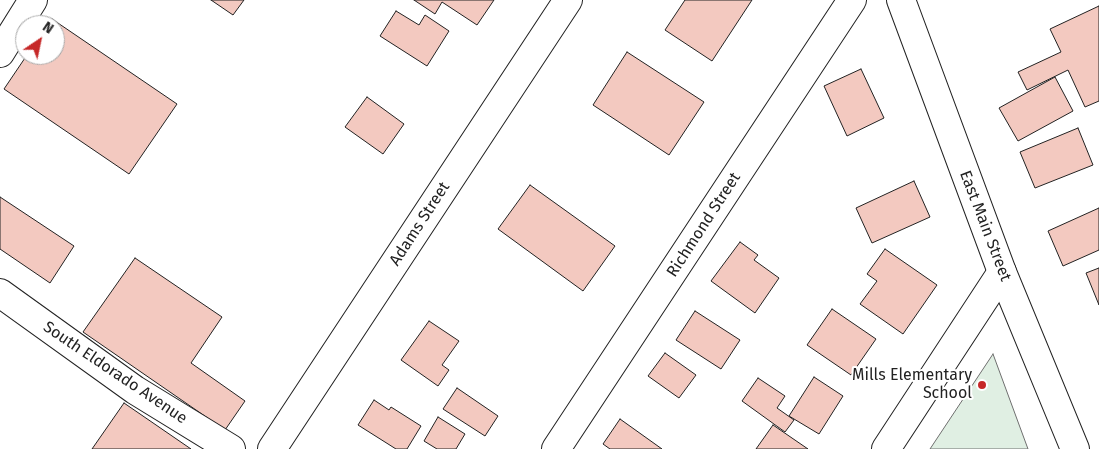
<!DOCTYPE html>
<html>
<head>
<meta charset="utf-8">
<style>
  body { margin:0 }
  #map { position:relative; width:1099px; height:449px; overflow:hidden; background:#fff; font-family:"Fira Sans",sans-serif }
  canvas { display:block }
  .north { position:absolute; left:15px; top:15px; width:50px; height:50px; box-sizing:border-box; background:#fff; border:1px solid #a7a7a7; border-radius:50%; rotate:34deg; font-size:14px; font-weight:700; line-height:20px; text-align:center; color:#222 }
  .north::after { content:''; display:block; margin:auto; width:18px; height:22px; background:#c62828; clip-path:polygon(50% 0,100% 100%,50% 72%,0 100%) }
</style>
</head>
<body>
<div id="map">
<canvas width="1099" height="449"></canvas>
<div class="north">N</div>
</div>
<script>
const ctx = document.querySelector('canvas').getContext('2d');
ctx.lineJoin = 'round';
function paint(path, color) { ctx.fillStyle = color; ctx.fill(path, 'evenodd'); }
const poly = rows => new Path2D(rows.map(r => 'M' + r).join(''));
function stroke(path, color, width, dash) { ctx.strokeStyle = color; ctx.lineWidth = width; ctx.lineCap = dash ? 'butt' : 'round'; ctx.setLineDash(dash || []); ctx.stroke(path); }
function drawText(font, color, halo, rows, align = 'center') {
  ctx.font = font + ' "Fira Sans",sans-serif'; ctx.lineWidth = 4; ctx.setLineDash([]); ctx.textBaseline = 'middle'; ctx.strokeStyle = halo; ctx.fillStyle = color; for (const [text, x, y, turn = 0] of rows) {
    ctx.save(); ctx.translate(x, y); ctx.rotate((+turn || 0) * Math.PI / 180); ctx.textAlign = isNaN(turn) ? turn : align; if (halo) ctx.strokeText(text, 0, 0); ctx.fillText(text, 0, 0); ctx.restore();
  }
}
const green = poly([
  [993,354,1028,449,930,449,993,354]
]);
paint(green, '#e0efe3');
stroke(green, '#6f6f6f', 1);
const building = poly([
  [211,0,244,0,233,15,211,0],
  [414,0,494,0,477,25,442,2,435,14,414,0],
  [685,0,752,0,712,61,665,30,685,0],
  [1099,6,1099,101,1085,107,1068,70,1027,90,1018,72,1061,52,1050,29,1099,6],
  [396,11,419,25,425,15,449,31,427,66,380,36,396,11],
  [52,19,177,104,129,174,4,89,27,55,55,55,55,25,47,25,52,19],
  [627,52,704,102,669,155,593,105,627,52],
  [861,69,884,118,847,136,824,86,861,69],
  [1055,77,1073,111,1018,141,999,108,1055,77],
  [367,97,404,124,383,154,345,127,367,97],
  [1078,128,1093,165,1035,188,1020,152,1078,128],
  [914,181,930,217,872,243,856,208,914,181],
  [530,185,615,246,583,291,498,229,530,185],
  [0,197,74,246,50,283,0,249,0,197],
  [1099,208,1099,250,1063,266,1048,231,1099,208],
  [740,242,758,255,754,260,779,278,755,313,711,281,740,242],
  [885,249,937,285,903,334,860,304,877,281,867,274,885,249],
  [135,258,222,317,191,363,245,401,225,430,83,332,135,258],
  [1099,268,1099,305,1086,273,1099,268],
  [832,309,876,339,851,375,807,345,832,309],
  [695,311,740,340,721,369,676,340,695,311],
  [429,321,459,341,442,365,449,370,438,386,401,360,429,321],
  [665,353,696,375,679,398,648,376,665,353],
  [814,377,843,396,819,434,789,416,814,377],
  [758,378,785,396,777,408,794,420,785,432,742,401,758,378],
  [457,388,498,416,485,436,443,409,457,388],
  [374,400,389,410,391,407,421,426,407,449,396,449,358,425,374,400],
  [124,403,191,449,92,449,124,403],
  [438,417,465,434,456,449,437,449,424,441,438,417],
  [620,419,662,449,610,449,603,444,620,419],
  [773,425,808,449,756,449,773,425]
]);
paint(building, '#f3c9c0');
stroke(building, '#222', 1);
const minor = poly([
  [0,53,33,0],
  [0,293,135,390,231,449],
  [272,449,568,0],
  [556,449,852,0],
  [886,449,1002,272]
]);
const tertiary = poly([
  [901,0,1002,272,1075,449]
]);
stroke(minor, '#222', 30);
stroke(tertiary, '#222', 30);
stroke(minor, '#fff', 28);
stroke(tertiary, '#fff', 28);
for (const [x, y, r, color] of [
  [982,385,5,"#c62828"]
]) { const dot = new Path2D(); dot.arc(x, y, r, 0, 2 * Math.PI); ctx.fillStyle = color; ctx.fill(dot); stroke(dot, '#fff', 2); }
drawText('16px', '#222', '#fff', [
  ["Adams Street",420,224,-57],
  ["Richmond Street",704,225,-57],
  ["East Main Street",985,226,69],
  ["South Eldorado Avenue",115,373,34]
]);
drawText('16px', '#222', '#fff', [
  ["Mills Elementary",972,376],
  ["School",972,394]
], 'right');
</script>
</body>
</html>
